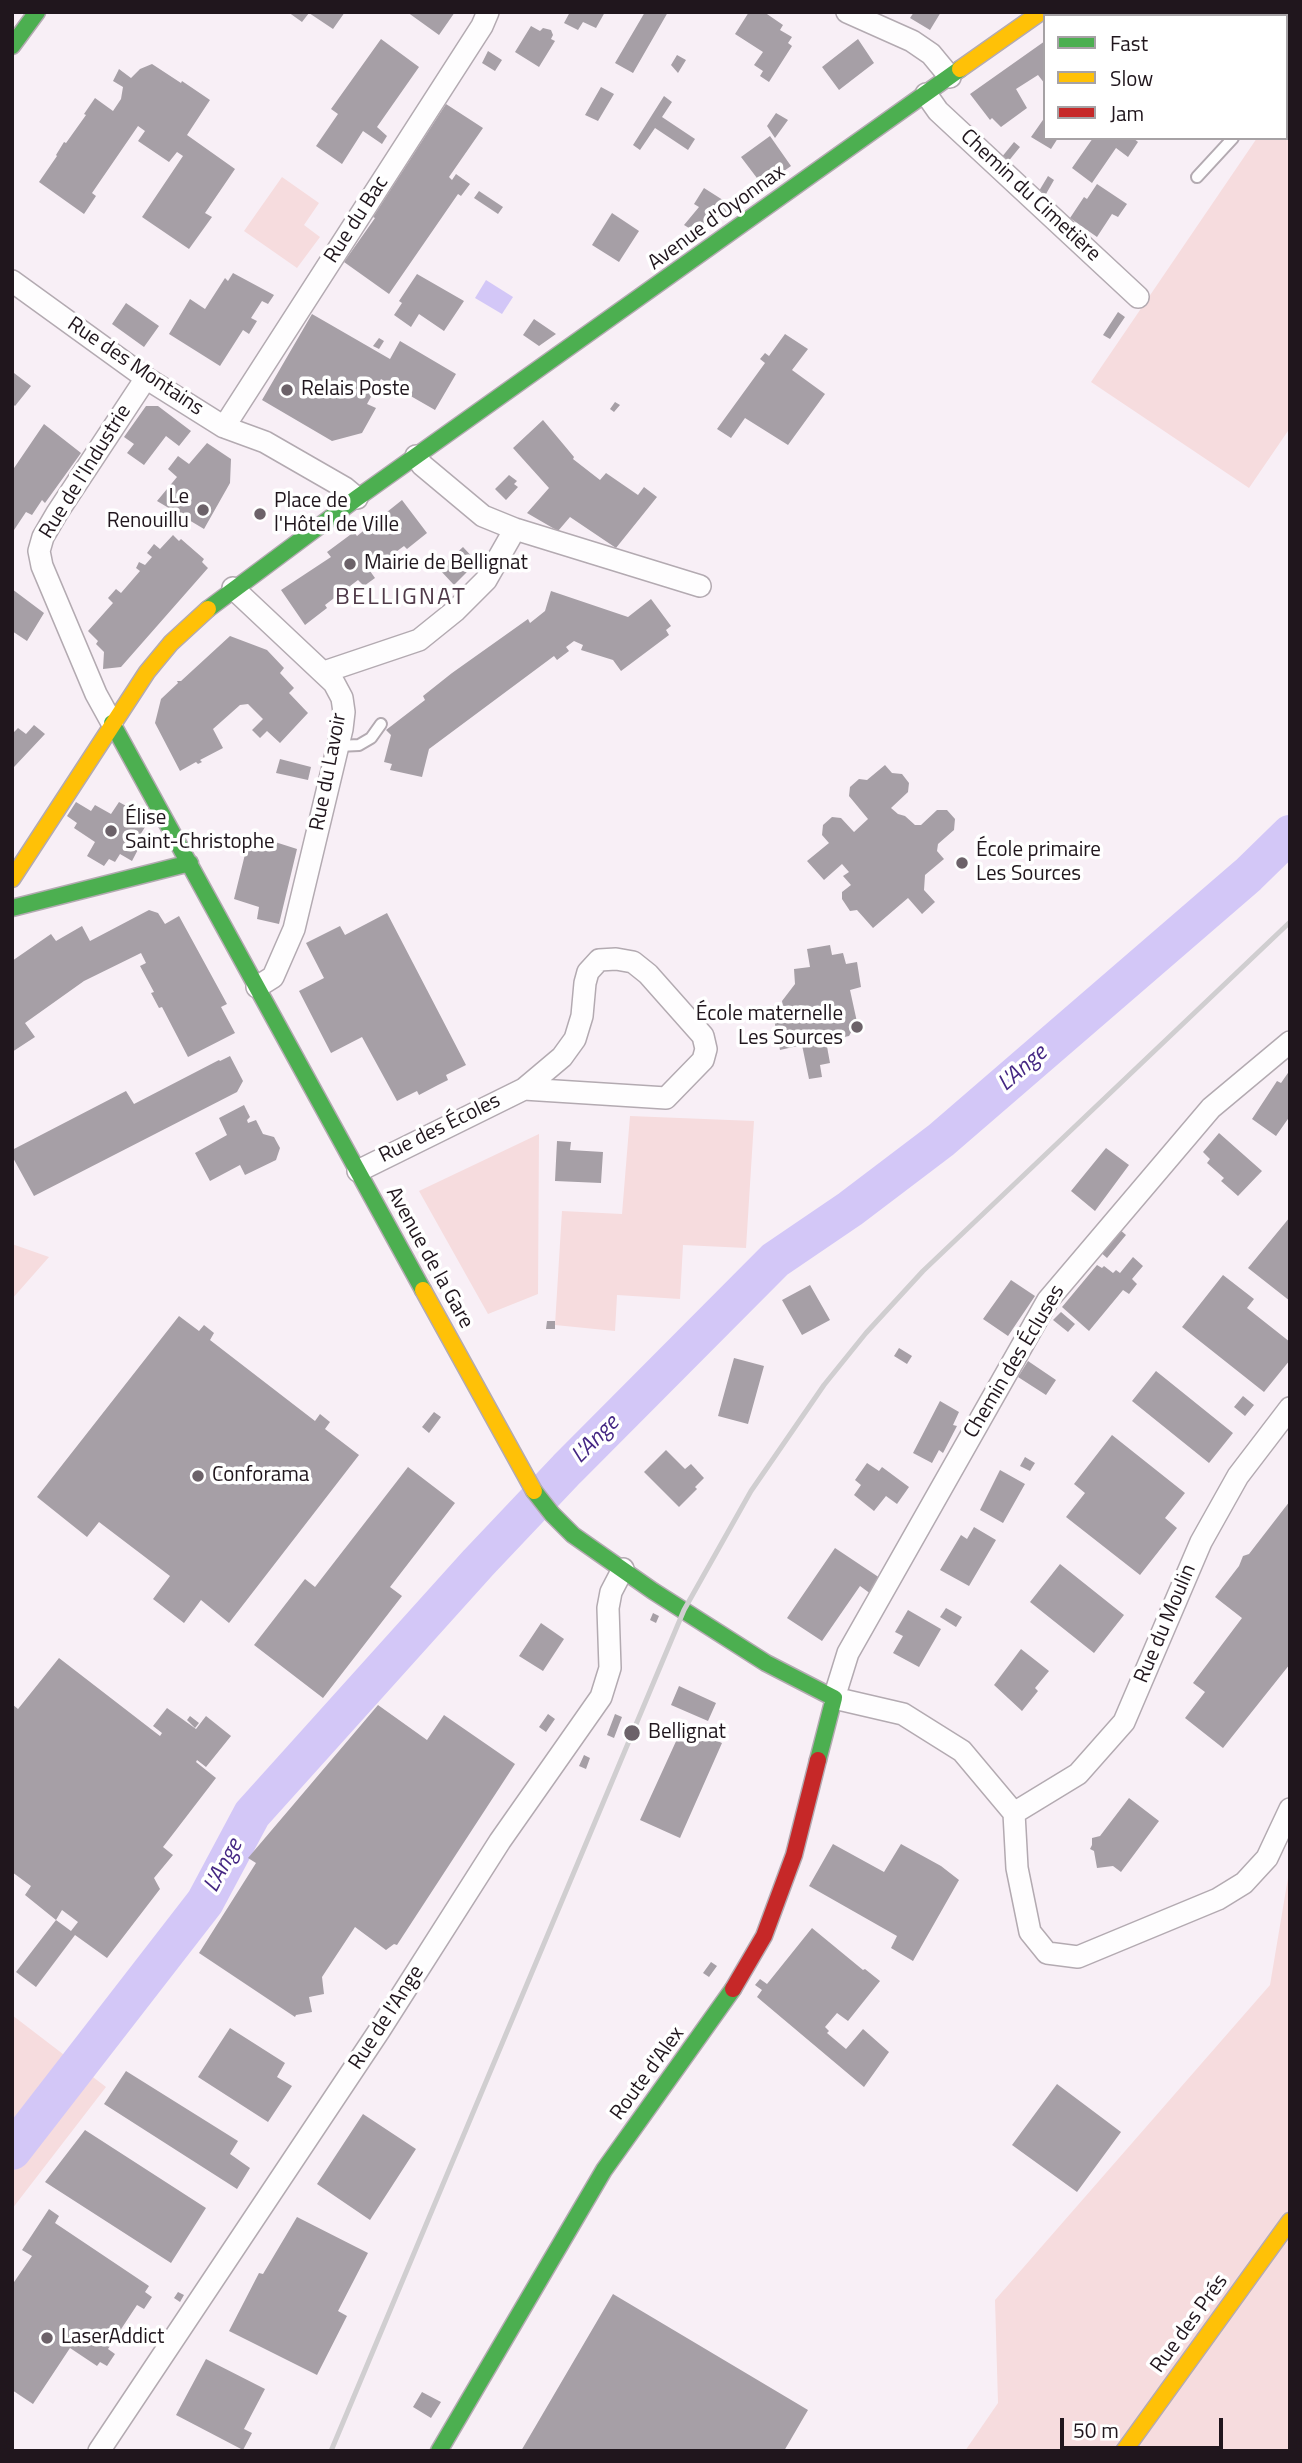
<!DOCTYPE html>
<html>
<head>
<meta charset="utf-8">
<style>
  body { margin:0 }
  #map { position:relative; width:1302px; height:2463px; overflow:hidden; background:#f8eff6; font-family:"Titillium Web",sans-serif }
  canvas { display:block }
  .frame { position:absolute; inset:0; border:14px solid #20161d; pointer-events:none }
  .legend { position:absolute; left:1043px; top:14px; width:245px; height:126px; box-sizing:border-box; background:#fff; border:2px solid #a6a2a5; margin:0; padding:9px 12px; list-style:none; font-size:21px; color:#20161d }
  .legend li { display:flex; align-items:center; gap:14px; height:35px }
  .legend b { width:35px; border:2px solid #a6a2a5 }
  .scale { position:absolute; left:1060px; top:2418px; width:163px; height:32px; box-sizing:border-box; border:4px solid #20161d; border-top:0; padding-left:9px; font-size:21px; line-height:24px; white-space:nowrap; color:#20161d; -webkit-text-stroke:5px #fff; paint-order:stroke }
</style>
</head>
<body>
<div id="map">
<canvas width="1302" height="2463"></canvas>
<div class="frame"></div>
<ul class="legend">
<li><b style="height:9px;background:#4caf50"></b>Fast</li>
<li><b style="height:9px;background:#ffc107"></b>Slow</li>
<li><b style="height:9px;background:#c62828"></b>Jam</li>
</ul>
<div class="scale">50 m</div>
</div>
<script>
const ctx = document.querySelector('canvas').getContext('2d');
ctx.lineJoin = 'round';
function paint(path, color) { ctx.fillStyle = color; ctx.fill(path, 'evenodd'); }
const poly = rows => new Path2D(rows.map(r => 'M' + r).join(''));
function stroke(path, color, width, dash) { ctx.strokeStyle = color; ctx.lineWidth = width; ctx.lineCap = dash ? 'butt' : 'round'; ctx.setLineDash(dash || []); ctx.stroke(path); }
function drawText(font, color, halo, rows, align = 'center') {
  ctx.font = font + ' "Titillium Web",sans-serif'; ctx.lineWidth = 7; ctx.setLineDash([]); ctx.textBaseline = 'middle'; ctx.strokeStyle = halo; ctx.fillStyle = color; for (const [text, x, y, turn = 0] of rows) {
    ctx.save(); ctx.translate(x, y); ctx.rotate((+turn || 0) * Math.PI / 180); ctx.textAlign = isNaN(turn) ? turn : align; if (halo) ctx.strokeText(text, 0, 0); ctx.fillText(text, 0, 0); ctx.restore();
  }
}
paint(poly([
  [1290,90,1290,428,1249,488,1091,382,1257,138,1286,138,1286,96],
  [282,177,319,203,304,225,320,237,297,268,244,231],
  [630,1116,754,1121,746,1248,683,1245,680,1299,617,1295,615,1331,555,1325,562,1211,622,1214],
  [539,1134,538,1294,488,1314,419,1191],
  [12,1244,49,1257,12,1299],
  [1290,1866,1290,2451,965,2451,998,2403,995,2300,1270,1985],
  [12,2015,106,2087,12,2209]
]), '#f6dcde');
paint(poly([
  [486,280,513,297,502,314,475,298]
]), '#d3c7f7');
stroke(poly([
  [12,2151,205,1902,252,1814,478,1563,567,1469,775,1260,850,1209,941,1140,1248,875,1290,834]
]), '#d3c7f7', 38);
paint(poly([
  [288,12,345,12,333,29,309,13,302,22],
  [407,12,455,12,439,35],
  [570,12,605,12,596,28,583,22,578,30,564,23],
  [645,12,668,12,633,73,615,63],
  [749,12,764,12,783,25,780,30,792,37,788,43,792,46,769,82,760,76,763,71,754,65,763,52,735,34],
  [914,12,941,12,930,30,910,18],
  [1085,12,1134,12,1137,16,1080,16],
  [531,26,540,31,543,28,551,30,553,35,551,39,555,41,539,67,515,52],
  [381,39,419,67,377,127,387,136,382,144,363,131,342,164,316,146,338,114,331,109],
  [858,39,874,63,839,90,822,67],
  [1045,41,1045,84,1038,75,1016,89,1027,108,1001,127,992,118,990,120,970,94],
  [488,51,502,60,495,71,482,63],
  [677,55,686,60,678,73,671,65],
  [152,64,181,83,182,81,210,100,187,135,235,169,205,213,212,217,189,249,142,217,183,156,177,152,169,162,138,141,145,131,138,126,92,193,96,196,84,214,39,182,57,156,56,155,64,142,66,143,86,115,84,114,95,98,113,111,121,99,123,87,113,81,119,69,131,78,140,69],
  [601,87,614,94,598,121,585,115],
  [664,96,672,102,662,117,695,139,688,150,655,128,640,150,633,145],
  [446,104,483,128,449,177,452,180,456,174,470,184,461,196,458,194,389,294,344,262,375,218,373,217],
  [776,113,788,120,775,138,767,126],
  [1045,117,1045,138,1058,138,1051,149,1031,137],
  [770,136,791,166,763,186,741,157],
  [1093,138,1133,138,1138,142,1128,157,1116,148,1092,183,1072,168],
  [1014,142,1020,147,1007,163,1001,158],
  [1048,176,1054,180,1046,194,1039,191],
  [1097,184,1127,204,1118,217,1112,214,1097,237,1070,218,1084,197,1087,199],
  [704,188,726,202,731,209,697,233,684,225,699,207,694,204],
  [479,191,503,207,498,214,474,198],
  [612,213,639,231,619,262,592,245],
  [233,273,274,295,268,304,262,301,251,318,257,321,249,334,243,330,220,366,169,334,190,299,205,309,225,278,228,281],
  [417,274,464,301,444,331,419,314,411,327,394,315,402,303,399,301],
  [126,303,159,326,144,347,112,324],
  [1118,312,1125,317,1110,339,1103,335],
  [312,314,390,359,400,341,456,374,435,410,381,379,367,404,376,408,362,433,332,441,262,400],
  [534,319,556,334,539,346,523,335],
  [785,334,808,349,792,370,825,394,788,445,745,418,731,438,717,429,765,363,760,359,765,353,769,356],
  [379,338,384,341,379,349,373,346],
  [14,373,31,386,15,406,12,403],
  [615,402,620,405,614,412,610,409],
  [146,406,158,406,191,431,179,446,166,436,144,465,127,453,134,444,124,437],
  [543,420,574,457,573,459,600,480,606,473,638,495,644,487,657,497,616,548,570,517,558,531,527,513,549,488,513,448],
  [44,424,81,453,45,503,42,500,32,515,26,512,12,533,12,471],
  [207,443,231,459,230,483,204,529,157,501,177,477,168,469,178,456,189,464],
  [509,475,517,481,514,484,518,487,506,500,495,489],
  [402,500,427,533,407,549,404,546,370,571,375,578,364,586,358,580,325,605,327,608,305,625,281,590,331,557,327,552,354,532,357,536],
  [173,535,179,541,181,539,204,559,202,562,208,568,121,667,103,669,104,652,96,644,98,641,88,631,113,603,108,598,116,589,121,593,140,571,136,568,139,562,145,565,152,557,147,553,154,544,160,549],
  [463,547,477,562,454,585,439,569],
  [12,589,44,613,27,641,12,631],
  [551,591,628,617,651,599,671,626,666,630,669,635,621,671,613,660,581,650,583,645,574,641,566,647,569,651,557,660,554,656,429,749,422,777,390,770,392,764,384,762,391,735,386,730,425,700,423,696,452,673,528,619,530,623,545,611],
  [230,636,267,650,284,668,280,673,294,688,289,693,308,713,280,743,267,731,260,738,252,730,263,719,248,704,240,705,213,729,223,748,200,760,202,762,198,764,196,762,180,771,155,723,161,699,178,683,177,681,181,681],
  [34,725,45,734,14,767,12,764,12,734,18,728,26,734],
  [280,759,311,767,308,780,276,773],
  [885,765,892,773,902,774,909,783,908,792,891,808,898,814,905,816,915,825,921,825,937,810,947,810,955,819,954,830,938,844,937,851,944,859,925,875,924,890,935,902,922,914,908,898,873,928,857,910,850,911,842,899,842,892,851,885,843,876,849,872,842,864,824,880,807,861,829,843,822,835,823,825,832,817,841,818,854,832,868,819,849,796,850,787,859,779,867,780],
  [76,802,91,811,95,805,111,814,119,802,135,811,133,814,147,824,140,835,144,838,132,861,120,854,115,862,109,859,104,866,87,856,95,842,74,828,77,823,67,816],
  [250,834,297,849,279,924,257,919,259,907,234,899],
  [149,910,158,913,165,924,179,916,227,1004,221,1007,235,1033,188,1057,162,1007,159,1008,151,993,154,992,140,966,146,963,141,953,84,981,25,1023,35,1037,12,1052,12,961,51,934,56,941,82,926,90,941],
  [387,913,466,1065,446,1075,448,1080,438,1085,419,1095,417,1091,397,1101,362,1037,331,1053,299,991,324,978,306,943,340,926,345,935],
  [830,945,832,955,843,953,846,964,857,962,861,987,850,990,857,1022,849,1036,826,1041,830,1063,820,1065,822,1077,809,1079,802,1045,780,1050,773,1014,784,1012,782,1001,795,984,794,969,810,967,807,949],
  [230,1056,243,1081,237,1092,34,1196,12,1156,12,1150,126,1091,134,1104,219,1060,220,1061],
  [1290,1070,1290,1116,1276,1136,1252,1119,1277,1081,1281,1083],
  [244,1105,250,1117,247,1120,248,1123,256,1120,263,1134,274,1137,280,1148,276,1160,245,1175,240,1165,210,1181,195,1153,227,1135,219,1118],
  [1219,1133,1262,1171,1238,1196,1221,1181,1224,1178,1207,1163,1210,1159,1203,1152],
  [557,1141,571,1142,570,1150,603,1152,601,1183,555,1181],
  [1106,1148,1129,1165,1095,1211,1071,1191],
  [1290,1217,1290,1301,1248,1268],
  [1119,1229,1126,1235,1107,1258,1099,1251],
  [1133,1257,1143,1266,1132,1279,1137,1284,1129,1294,1123,1290,1089,1331,1062,1307,1097,1265,1102,1268,1104,1266,1113,1273,1116,1270,1120,1273],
  [1223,1275,1254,1299,1247,1308,1290,1342,1290,1360,1264,1392,1182,1327],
  [1011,1280,1035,1296,1008,1336,983,1319],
  [810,1285,830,1320,802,1335,782,1300],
  [1061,1312,1075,1324,1068,1332,1053,1320],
  [179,1316,199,1331,204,1325,214,1333,210,1340,315,1421,320,1414,330,1422,325,1429,359,1455,229,1623,201,1600,184,1623,153,1599,170,1576,99,1522,87,1537,37,1497],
  [547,1321,555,1321,555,1329,546,1329],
  [899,1348,912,1356,907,1364,894,1356],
  [734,1358,764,1366,748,1424,718,1416],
  [1028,1361,1056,1380,1046,1395,1018,1377],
  [1156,1371,1233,1433,1209,1463,1132,1401],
  [1243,1396,1254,1405,1245,1416,1234,1407],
  [940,1401,959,1412,953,1425,957,1426,943,1453,939,1450,932,1463,913,1453],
  [434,1412,441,1417,429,1433,422,1427],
  [1112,1435,1185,1493,1165,1518,1177,1528,1140,1575,1066,1517,1085,1493,1074,1484],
  [666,1450,685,1469,691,1464,704,1478,695,1487,697,1489,679,1507,644,1472],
  [1025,1457,1035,1463,1030,1471,1020,1466],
  [867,1463,879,1471,882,1467,909,1487,897,1504,886,1496,874,1511,854,1495,861,1485,855,1480],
  [408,1467,455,1503,390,1587,402,1596,323,1698,254,1645,305,1579,315,1587],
  [1000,1470,1025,1484,1003,1523,980,1510],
  [1290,1501,1290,1664,1223,1748,1185,1718,1205,1692,1193,1683,1242,1618,1215,1597,1239,1566,1243,1556,1249,1554],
  [974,1527,996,1540,969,1586,940,1570,961,1535,967,1539],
  [835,1548,883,1580,875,1597,860,1586,822,1641,787,1618],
  [1060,1564,1124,1615,1094,1653,1030,1602],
  [946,1608,962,1617,956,1627,940,1617],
  [908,1610,941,1629,919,1667,893,1653,903,1636,895,1632],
  [653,1613,659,1616,656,1623,650,1620],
  [541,1623,564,1639,543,1671,519,1656],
  [1021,1649,1049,1671,1035,1688,1038,1691,1022,1711,994,1685],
  [59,1658,160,1736,162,1733,153,1726,167,1708,196,1729,206,1716,231,1736,206,1767,197,1760,196,1762,216,1778,163,1847,173,1855,154,1878,160,1889,107,1958,75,1935,36,1987,16,1972,56,1920,71,1931,78,1922,62,1910,56,1920,25,1895,31,1886,12,1872,12,1704,18,1709],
  [679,1686,716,1703,708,1721,671,1705],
  [378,1705,427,1740,444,1715,515,1764,397,1945,394,1944,386,1950,355,1927,322,1977,324,1994,309,1997,312,2012,296,2015,295,2017,199,1953,256,1863,248,1858],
  [548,1714,555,1719,546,1732,539,1727],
  [615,1714,622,1717,614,1738,607,1735],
  [190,1716,199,1723,195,1728,187,1720],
  [683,1726,722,1743,680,1838,640,1820],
  [584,1755,590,1758,586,1769,579,1766],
  [1129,1798,1159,1821,1121,1872,1113,1866,1097,1868,1094,1851,1090,1849,1092,1845,1092,1838,1100,1836],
  [833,1844,884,1872,901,1844,941,1866,959,1880,913,1961,891,1948,897,1936,809,1886],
  [812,1928,863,1970,865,1969,880,1981,848,2021,837,2013,825,2027,829,2031,827,2033,846,2049,863,2029,889,2052,864,2087,757,1997,762,1990,755,1985,760,1979,767,1984],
  [711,1962,717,1966,709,1977,703,1973],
  [230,2028,285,2063,277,2077,292,2086,268,2122,198,2077],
  [126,2071,238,2141,230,2154,250,2168,237,2189,104,2104],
  [1057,2084,1121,2132,1077,2192,1012,2145],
  [363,2114,416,2149,370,2220,317,2184],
  [85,2130,206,2208,171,2263,45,2182],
  [49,2209,59,2216,55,2223,149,2286,145,2292,152,2297,144,2309,137,2305,108,2349,115,2354,107,2366,100,2362,97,2366,70,2348,33,2404,12,2390,12,2285,32,2256,22,2250],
  [297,2217,368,2253,338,2311,347,2316,317,2375,229,2331,259,2273,263,2274],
  [178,2292,184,2295,180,2302,174,2298],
  [613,2294,808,2410,784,2451,521,2451],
  [206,2359,265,2389,244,2429,252,2433,243,2450,176,2415],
  [422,2392,441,2402,431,2418,413,2407]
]), '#a69fa6');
const lane = poly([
  [1286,71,1290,67],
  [1197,177,1233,138],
  [338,746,359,745,371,738,381,724]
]);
const street = poly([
  [847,12,912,41,931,54,950,77],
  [926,94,938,111,1138,297],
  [12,281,146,378,224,427,265,442,345,488,357,498],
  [224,427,482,26,488,12],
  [416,456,422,465,483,516,515,529,700,586],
  [233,588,334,683,342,698,344,712,342,729,294,929,273,977,257,987],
  [324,672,419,640,455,611,486,580,515,529],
  [112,723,96,694,42,566,39,551,43,537,57,513,146,378],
  [1290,1042,1211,1108,1048,1300,848,1653,834,1698,903,1714,962,1751,1014,1813,1017,1868,1030,1932,1047,1953,1078,1957,1218,1899,1244,1883,1267,1858,1290,1809],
  [358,1171,524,1089,562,1057,575,1039,582,1016,585,983,588,972,599,960,616,959,633,962,648,974,703,1036,706,1049,703,1060,666,1098,524,1089],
  [1014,1813,1078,1774,1124,1722,1201,1542,1238,1476,1290,1408],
  [99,2451,379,2031,500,1841,601,1697,610,1668,608,1608,611,1592,623,1569]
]);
const fast = poly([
  [12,46,37,12],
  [208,609,357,498,960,69],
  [112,723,423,1290],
  [12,908,190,863],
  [534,1491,552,1514,573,1535,653,1591,766,1663,834,1698,818,1760],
  [439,2451,604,2170,733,1989]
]);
const slow = poly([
  [960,69,1041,12],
  [12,879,147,672,171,643,208,609],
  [423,1290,534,1491],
  [1124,2451,1290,2221]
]);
const jam = poly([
  [733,1989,764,1936,794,1855,818,1760]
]);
stroke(lane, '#b3aab1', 14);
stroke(street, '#b3aab1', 24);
stroke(fast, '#b3aab1', 19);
stroke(slow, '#b3aab1', 19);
stroke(jam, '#b3aab1', 19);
stroke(lane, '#fefdfe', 10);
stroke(street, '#fefdfe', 21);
stroke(fast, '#4caf50', 16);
stroke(slow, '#ffc107', 16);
stroke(jam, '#c62828', 16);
stroke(poly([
  [331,2451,684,1610,751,1491,824,1385,866,1333,923,1271,1290,922]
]), '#d0ced0', 5);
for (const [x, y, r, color] of [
  [287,390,7,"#6c6269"],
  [203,510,7,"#6c6269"],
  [260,514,7,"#6c6269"],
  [350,564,7,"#6c6269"],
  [111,831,7,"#6c6269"],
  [962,863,7,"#6c6269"],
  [857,1027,7,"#6c6269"],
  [198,1476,7,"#6c6269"],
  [632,1733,9,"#6c6269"],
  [47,2338,7,"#6c6269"]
]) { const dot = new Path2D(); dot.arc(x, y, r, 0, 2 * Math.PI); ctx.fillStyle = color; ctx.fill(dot); stroke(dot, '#fff', 2.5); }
drawText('21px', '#20161d', '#fff', [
  ["Chemin du Cimetière",1030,196,43],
  ["Avenue d'Oyonnax",717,218,-36],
  ["Rue du Bac",357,220,-57],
  ["Rue des Montains",135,367,34],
  ["Rue de l'Industrie",86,472,-58],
  ["Rue du Lavoir",329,772,-79],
  ["Rue des Écoles",440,1129,-26],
  ["Avenue de la Gare",429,1258,61],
  ["Chemin des Écluses",1015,1362,-59],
  ["Rue du Moulin",1166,1624,-67],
  ["Rue de l'Ange",387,2018,-57],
  ["Route d'Alex",648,2074,-54],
  ["Rue des Prés",1190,2324,-54]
]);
drawText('21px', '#20161d', '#fff', [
  ["Relais Poste",301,390],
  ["Le",189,498,"right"],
  ["Renouillu",189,522,"right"],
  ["Place de",274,502],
  ["l'Hôtel de Ville",274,526],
  ["Mairie de Bellignat",364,564],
  ["Élise",125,819],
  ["Saint-Christophe",125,843],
  ["École primaire",976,851],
  ["Les Sources",976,875],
  ["École maternelle",843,1015,"right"],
  ["Les Sources",843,1039,"right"],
  ["Conforama",212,1476],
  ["Bellignat",648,1733],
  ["LaserAddict",61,2338]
], 'left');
drawText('italic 23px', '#452783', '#fff', [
  ["L'Ange",1023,1069,-41],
  ["L'Ange",596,1440,-45],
  ["L'Ange",224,1866,-62]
]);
ctx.letterSpacing = '2px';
drawText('24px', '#503a49', '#fff', [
  ["BELLIGNAT",401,598]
]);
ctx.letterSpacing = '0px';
</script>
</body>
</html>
